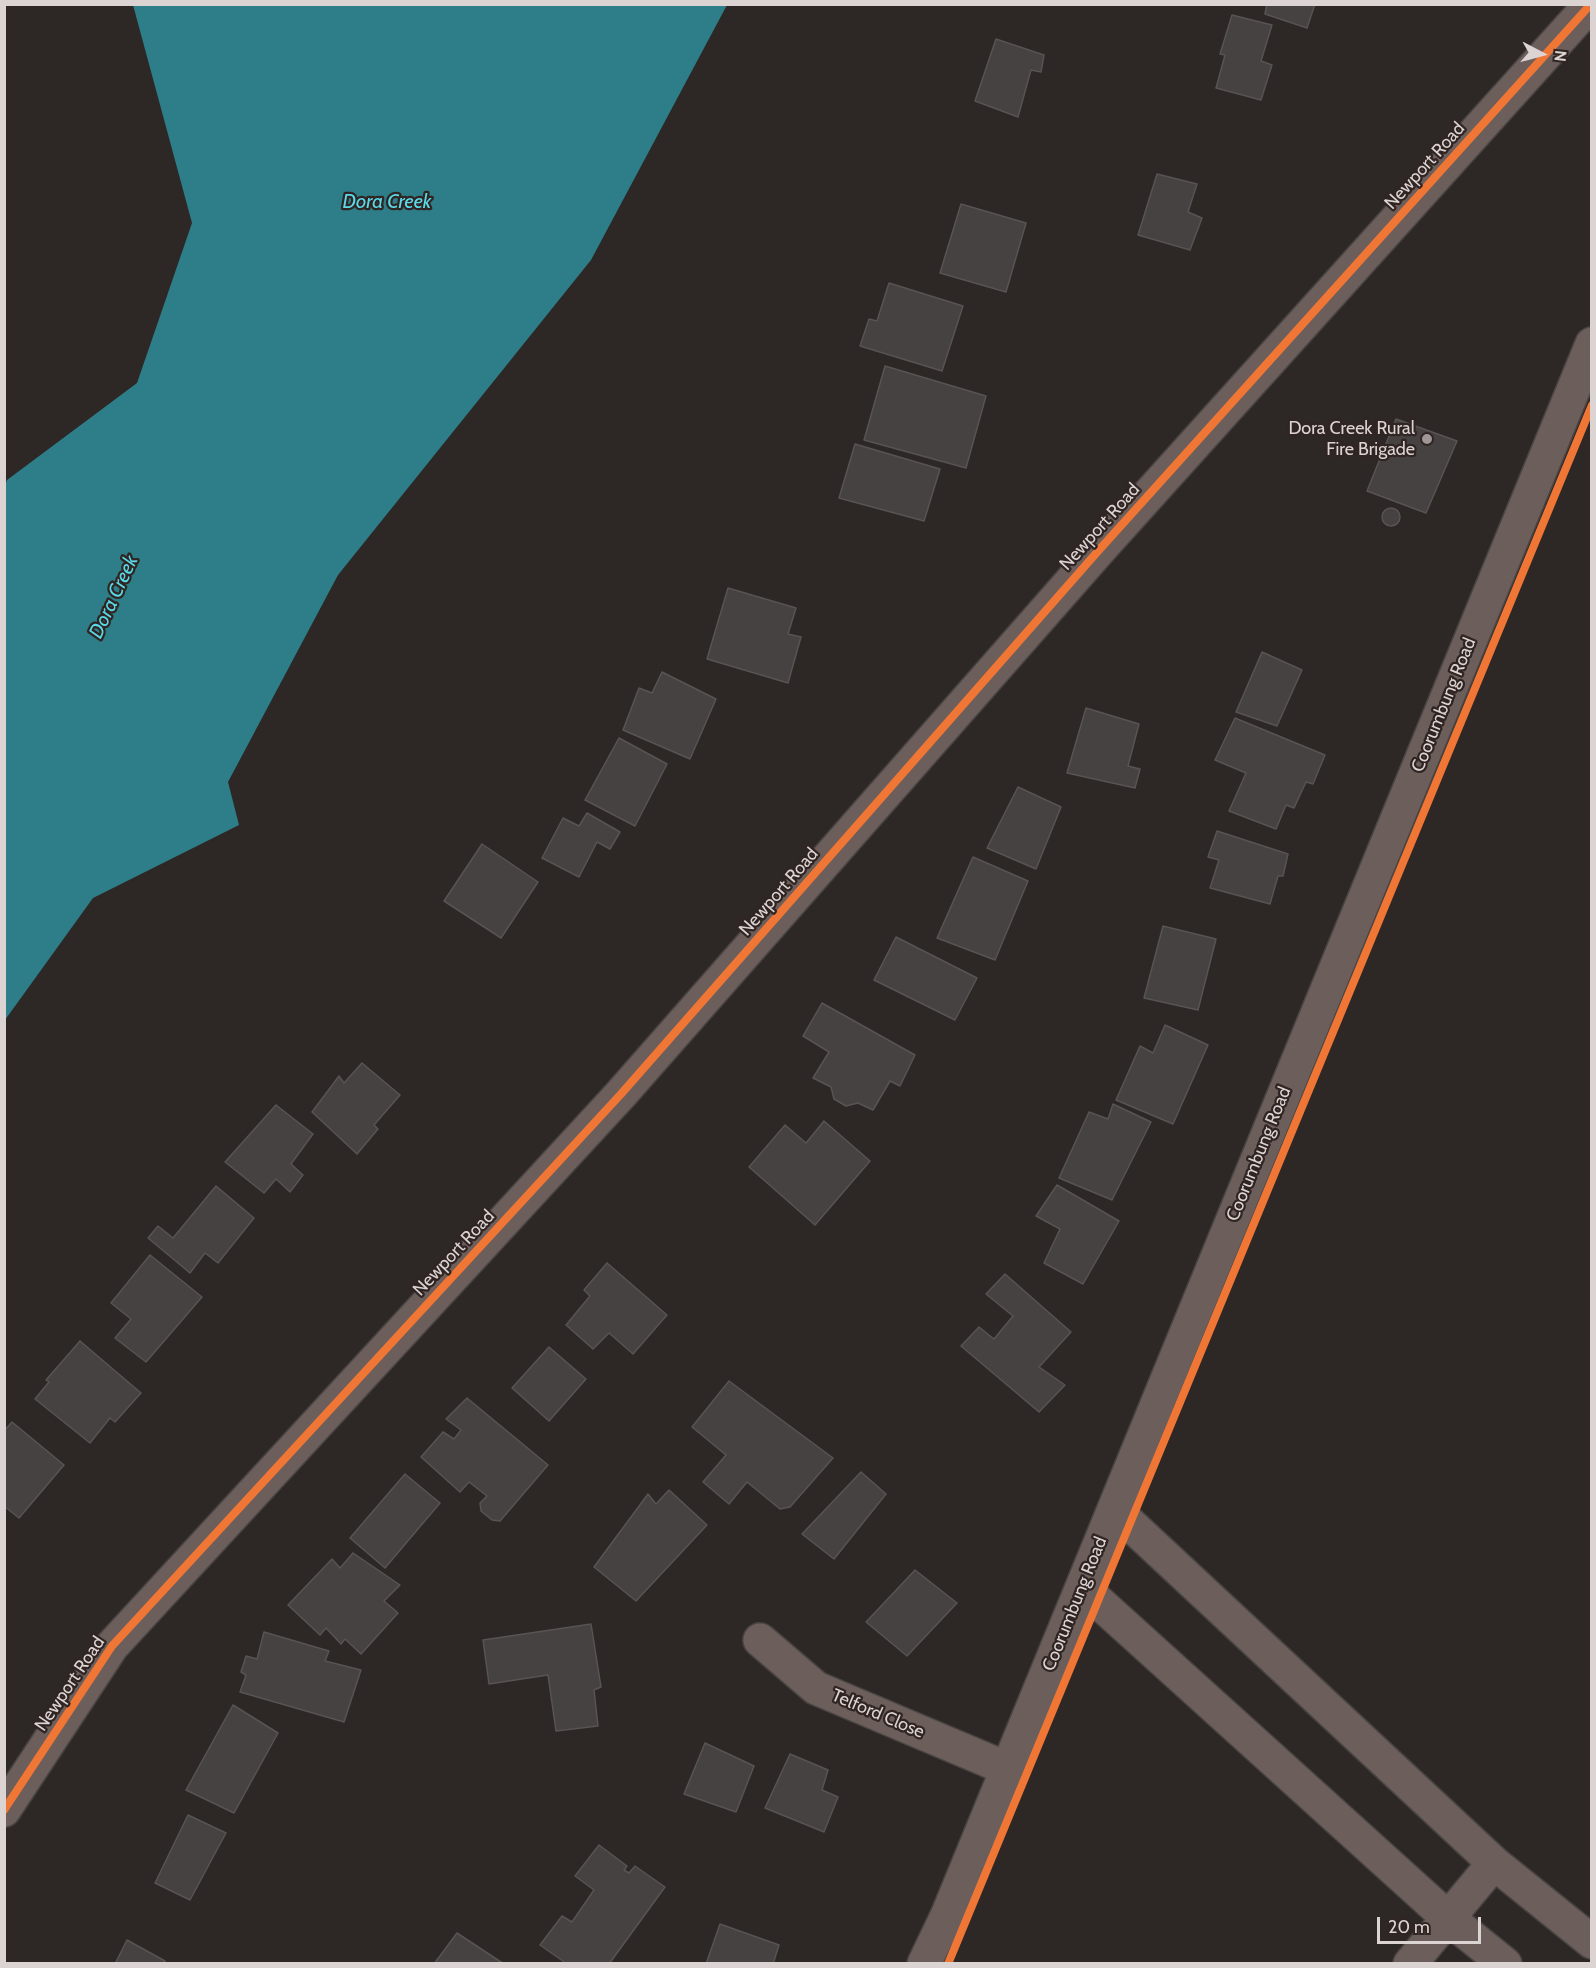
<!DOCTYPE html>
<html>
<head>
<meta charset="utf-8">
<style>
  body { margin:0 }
  #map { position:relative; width:1596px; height:1968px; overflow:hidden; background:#2d2726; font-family:Cabin,sans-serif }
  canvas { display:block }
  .frame { position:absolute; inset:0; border:6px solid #dbd4d2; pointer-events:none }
  .north { position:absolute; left:1512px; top:24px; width:60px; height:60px; -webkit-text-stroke:4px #302523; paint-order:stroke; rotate:96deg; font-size:16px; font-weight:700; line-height:24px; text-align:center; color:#dbd4d2 }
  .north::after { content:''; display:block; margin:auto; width:21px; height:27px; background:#dbd4d2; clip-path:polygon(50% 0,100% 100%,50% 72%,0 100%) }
  .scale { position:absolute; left:1377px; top:1917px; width:104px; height:27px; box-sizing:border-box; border:3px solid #dbd4d2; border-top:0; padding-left:8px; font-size:18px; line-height:21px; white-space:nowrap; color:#dbd4d2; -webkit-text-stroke:4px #302523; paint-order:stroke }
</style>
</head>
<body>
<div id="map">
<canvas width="1596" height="1968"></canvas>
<div class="frame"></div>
<div class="north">N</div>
<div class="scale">20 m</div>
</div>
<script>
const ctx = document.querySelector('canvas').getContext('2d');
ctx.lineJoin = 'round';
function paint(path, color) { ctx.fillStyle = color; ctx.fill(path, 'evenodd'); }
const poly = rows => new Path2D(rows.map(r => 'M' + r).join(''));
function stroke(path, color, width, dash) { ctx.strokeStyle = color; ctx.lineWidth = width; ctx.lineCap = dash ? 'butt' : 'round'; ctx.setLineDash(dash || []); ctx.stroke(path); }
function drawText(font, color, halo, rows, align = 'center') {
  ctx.font = font + ' Cabin,sans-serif'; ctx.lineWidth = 4.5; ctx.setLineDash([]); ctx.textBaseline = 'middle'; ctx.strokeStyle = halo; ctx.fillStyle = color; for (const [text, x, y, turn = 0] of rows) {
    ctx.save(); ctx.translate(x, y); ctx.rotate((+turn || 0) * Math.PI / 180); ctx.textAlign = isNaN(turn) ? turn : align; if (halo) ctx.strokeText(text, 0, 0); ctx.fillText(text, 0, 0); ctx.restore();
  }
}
paint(poly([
  [133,5,727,5,591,260,338,575,228,782,239,825,93,898,5,1020,5,485,7,480,137,383,192,223]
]), '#2d7e88');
const building = poly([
  [1267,4,1315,4,1307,28,1265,14,1267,4],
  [1232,15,1272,25,1261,61,1272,65,1261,100,1216,88,1225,55,1220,54,1232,15],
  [996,39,1044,55,1041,72,1031,70,1018,117,975,101,996,39],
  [1157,174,1197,184,1188,212,1202,218,1190,250,1138,235,1157,174],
  [961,204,1026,223,1006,292,940,273,961,204],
  [889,283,963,306,942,371,860,346,869,319,877,321,889,283],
  [885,366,986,396,966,468,864,440,885,366],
  [1396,419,1457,441,1426,513,1367,491,1396,419],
  [855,444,940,469,924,521,839,498,855,444],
  '1382 517a9 9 0 1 1 18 0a9 9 0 1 1-18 0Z',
  [728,588,796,608,788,634,801,637,788,683,707,659,728,588],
  [1262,652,1302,670,1277,726,1236,712,1262,652],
  [662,672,716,699,690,759,623,730,639,688,652,693,662,672],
  [1086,708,1139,724,1128,766,1140,769,1135,788,1067,773,1086,708],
  [1235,718,1325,755,1313,784,1306,782,1294,808,1286,805,1276,829,1229,811,1246,773,1215,760,1235,718],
  [619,738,667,764,635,826,585,800,619,738],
  [1018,787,1061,807,1036,869,987,848,1018,787],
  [587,813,620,832,610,849,597,842,579,877,542,858,563,818,579,826,587,813],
  [1217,831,1288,854,1283,876,1278,876,1270,904,1210,888,1219,860,1208,857,1217,831],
  [482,844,538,882,501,938,444,901,482,844],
  [973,857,1028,881,995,960,937,938,973,857],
  [1163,926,1216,939,1198,1010,1144,998,1163,926],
  [896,937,977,978,955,1020,874,980,896,937],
  [822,1003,915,1055,900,1086,890,1081,873,1110,858,1103,846,1106,834,1099,831,1087,813,1078,829,1052,803,1036,822,1003],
  [1165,1025,1208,1045,1173,1124,1116,1100,1140,1046,1153,1053,1165,1025],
  [362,1063,400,1095,374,1125,378,1129,357,1154,312,1112,339,1076,344,1083,362,1063],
  [1113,1104,1151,1122,1112,1200,1059,1178,1089,1112,1108,1119,1113,1104],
  [276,1105,313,1134,291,1164,303,1175,290,1192,276,1179,264,1193,225,1162,276,1105],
  [824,1121,870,1161,815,1225,749,1167,785,1125,806,1143,824,1121],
  [1057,1185,1119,1221,1083,1284,1044,1263,1060,1229,1036,1216,1057,1185],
  [216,1186,254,1218,218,1263,205,1253,190,1273,148,1238,158,1226,173,1238,216,1186],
  [150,1255,202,1297,146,1362,115,1338,131,1319,111,1303,150,1255],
  [607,1263,667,1315,633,1354,609,1333,593,1349,566,1325,590,1296,584,1290,607,1263],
  [1005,1274,1071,1332,1039,1367,1065,1385,1039,1412,961,1346,979,1327,994,1339,1013,1316,986,1294,1005,1274],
  [80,1341,141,1393,115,1422,110,1418,90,1443,35,1399,49,1382,46,1380,80,1341],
  [549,1347,586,1379,549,1421,512,1388,549,1347],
  [729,1381,833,1458,790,1507,780,1509,747,1482,729,1504,703,1482,726,1455,692,1427,729,1381],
  [467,1398,548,1465,500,1521,492,1520,481,1511,480,1503,487,1496,469,1482,460,1492,421,1457,443,1432,454,1439,461,1430,446,1419,467,1398],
  [12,1422,64,1465,19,1518,4,1506,4,1431,12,1422],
  [861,1472,886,1494,834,1559,802,1534,861,1472],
  [405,1474,440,1503,385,1568,350,1538,405,1474],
  [669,1490,707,1525,636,1601,594,1567,648,1494,656,1504,669,1490],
  [353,1553,400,1585,384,1601,398,1613,361,1654,345,1639,341,1644,326,1628,320,1635,288,1605,332,1559,340,1568,353,1553],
  [915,1570,957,1603,907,1656,866,1622,915,1570],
  [591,1624,601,1687,594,1690,598,1726,556,1731,548,1675,489,1684,483,1640,591,1624],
  [264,1632,329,1651,325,1661,361,1670,344,1722,240,1692,246,1675,241,1672,246,1656,257,1659,264,1632],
  [233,1705,278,1733,234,1813,186,1790,233,1705],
  [705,1743,754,1766,736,1812,684,1794,705,1743],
  [790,1754,828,1770,822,1790,838,1797,824,1832,765,1808,790,1754],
  [188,1815,226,1833,190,1900,155,1883,188,1815],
  [599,1845,627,1866,624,1870,629,1873,635,1866,665,1887,609,1964,567,1964,540,1945,562,1916,572,1922,594,1890,575,1876,599,1845],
  [720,1924,779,1945,773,1964,706,1964,720,1924],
  [457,1933,504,1964,434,1964,457,1933],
  [127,1940,165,1961,164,1964,115,1964,127,1940]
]);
paint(building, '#464241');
stroke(building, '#585453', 1.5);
const minor = poly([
  [1114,1509,1494,1863,1592,1942],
  [1082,1587,1448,1918,1505,1964],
  [760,1640,816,1688,1008,1769],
  [4,1810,112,1646,621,1094,1099,550,1591,4],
  [924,1964,947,1916,1592,344],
  [1410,1964,1494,1863]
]);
stroke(minor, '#484442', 36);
stroke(minor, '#6c5e5b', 33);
stroke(poly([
  [4,1810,112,1646,621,1094,1099,550,1591,4],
  [948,1964,1592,405]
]), '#f07635', 8);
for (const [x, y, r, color] of [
  [1427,439,6,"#9e9796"]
]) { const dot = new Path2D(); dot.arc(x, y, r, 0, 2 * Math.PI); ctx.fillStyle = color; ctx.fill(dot); stroke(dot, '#302523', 2); }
drawText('18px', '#dbd4d2', '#302523', [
  ["Newport Road",1425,166,-48],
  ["Newport Road",1100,527,-48],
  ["Coorumbung Road",1444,705,-68],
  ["Newport Road",779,892,-49],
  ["Coorumbung Road",1259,1154,-68],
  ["Newport Road",454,1253,-47],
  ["Coorumbung Road",1075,1604,-68],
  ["Newport Road",70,1684,-56],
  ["Telford Close",878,1714,23]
]);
drawText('18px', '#dbd4d2', '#302523', [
  ["Dora Creek Rural",1415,429],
  ["Fire Brigade",1415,450]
], 'right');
drawText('italic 20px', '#58dae9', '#302523', [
  ["Dora Creek",387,202],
  ["Dora Creek",114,597,-65]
]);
</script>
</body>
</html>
